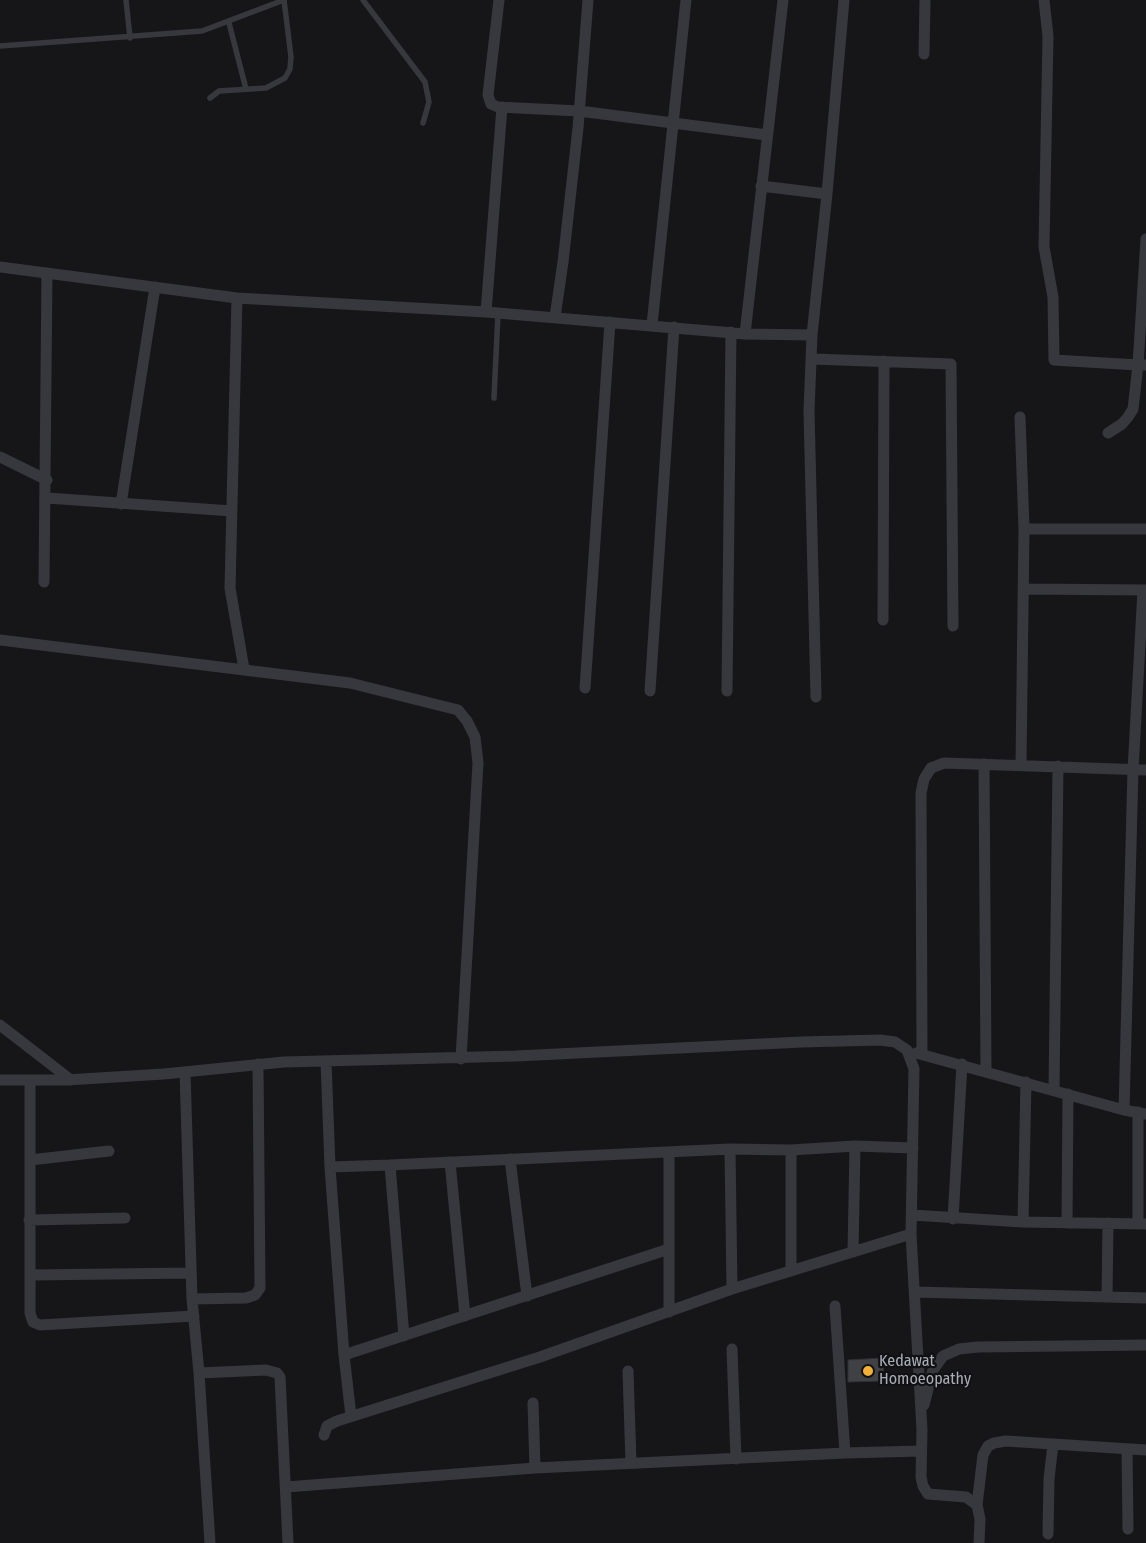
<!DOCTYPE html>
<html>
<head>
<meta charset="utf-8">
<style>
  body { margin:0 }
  canvas { display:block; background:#161618 }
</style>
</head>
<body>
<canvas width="1146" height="1543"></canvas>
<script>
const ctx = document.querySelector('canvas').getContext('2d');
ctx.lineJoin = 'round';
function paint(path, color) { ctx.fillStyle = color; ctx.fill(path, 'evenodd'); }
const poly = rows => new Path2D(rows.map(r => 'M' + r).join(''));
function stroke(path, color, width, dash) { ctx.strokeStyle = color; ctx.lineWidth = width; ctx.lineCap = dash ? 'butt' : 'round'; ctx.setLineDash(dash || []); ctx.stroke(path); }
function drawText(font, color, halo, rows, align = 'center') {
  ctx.font = font + ' "Fira Sans Condensed",sans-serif'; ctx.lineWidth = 4.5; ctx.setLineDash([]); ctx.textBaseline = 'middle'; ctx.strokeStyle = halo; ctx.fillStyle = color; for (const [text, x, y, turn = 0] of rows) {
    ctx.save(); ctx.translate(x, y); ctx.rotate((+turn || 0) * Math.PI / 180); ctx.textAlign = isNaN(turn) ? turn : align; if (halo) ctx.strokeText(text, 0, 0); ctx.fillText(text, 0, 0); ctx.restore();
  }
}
const building = poly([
  [883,1358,884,1381,848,1382,848,1360,883,1358]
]);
paint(building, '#404145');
stroke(building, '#303034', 1);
stroke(poly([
  [126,0,130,38],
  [363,0,425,82,429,102,423,123],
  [229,23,246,89],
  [0,46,202,31,284,0],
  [210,98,219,91,266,88,285,78,290,69,291,57,284,0],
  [494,398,498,313]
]), '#37383d', 5.5);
stroke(poly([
  [499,0,488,95,491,104,498,107,579,111,767,135],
  [1044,0,1048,36,1044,247,1053,297,1054,360,1138,365,1146,239],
  [924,54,925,0],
  [761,186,827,194],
  [0,267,237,298,486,312,745,334,783,0],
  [237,298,230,588,244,669],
  [486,312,502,107],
  [555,317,563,262,578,128,588,0],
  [652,325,686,0],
  [745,334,812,335],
  [813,359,951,364,953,626],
  [1020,417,1024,529,1021,765],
  [1108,433,1122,424,1128,417,1133,409,1138,365,1146,365],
  [0,457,47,480],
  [47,498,232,511],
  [121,504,155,287],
  [1024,529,1146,529],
  [44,582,47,273],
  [1024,589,1146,590],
  [883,620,884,361],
  [0,640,350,683,458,710,467,721,475,737,478,763,461,1059],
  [585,688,610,322],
  [650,691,674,327],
  [727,691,731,332],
  [816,697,809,411,812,335,827,194,844,0],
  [984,764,986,1070],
  [0,1025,71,1080],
  [916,1053,1124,1110,1146,1114],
  [922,1054,921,793,924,779,931,768,944,763,1146,770],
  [326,1061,330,1167,390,1165,404,1336],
  [185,1072,192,1299,199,1373,210,1543],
  [0,1080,66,1080,164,1074,284,1062,516,1056,802,1042,880,1040,895,1042,907,1050,914,1069,911,1234,922,1430,921,1477,923,1486,928,1494,966,1497,977,1505,980,1519,979,1543],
  [30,1080,30,1313,33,1322,40,1325,194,1316],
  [1054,1090,1058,766],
  [1124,1110,1133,770,1143,590],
  [1138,1112,1138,1224],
  [730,1149,732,1289],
  [510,1159,527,1296],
  [30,1160,109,1151],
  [450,1162,465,1316],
  [390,1165,730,1149,791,1150,855,1146,913,1148],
  [330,1167,344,1355,351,1416],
  [912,1215,1023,1222,1146,1224],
  [953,1219,962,1064],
  [29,1220,125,1218],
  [1023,1222,1026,1082],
  [1067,1223,1068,1094],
  [853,1252,855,1146],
  [791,1270,791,1150],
  [30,1275,191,1273],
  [915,1292,1146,1298],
  [1107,1297,1108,1223],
  [192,1299,246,1298,255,1295,260,1288,258,1064],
  [835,1306,845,1453],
  [669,1312,669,1152],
  [732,1349,736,1459],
  [344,1355,669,1249],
  [628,1371,631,1463],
  [199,1373,266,1370,277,1373,280,1377,288,1543],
  [533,1403,535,1468],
  [924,1405,933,1370,943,1356,959,1349,978,1347,1146,1345],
  [324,1435,327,1426,337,1421,540,1357,732,1289,911,1234],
  [1127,1449,1128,1529],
  [286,1487,535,1468,845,1453,921,1451],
  [977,1505,983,1455,988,1446,994,1443,1006,1441,1146,1450],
  [1048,1534,1049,1479,1053,1444]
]), '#37383d', 11);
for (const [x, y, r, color] of [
  [868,1371,6,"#f2b134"]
]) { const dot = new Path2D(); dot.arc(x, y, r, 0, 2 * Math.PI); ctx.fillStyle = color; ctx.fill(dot); stroke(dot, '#111113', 2); }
drawText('16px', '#a8adb8', '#111113', [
  ["Kedawat",879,1362],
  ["Homoeopathy",879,1380]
], 'left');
</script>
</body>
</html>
